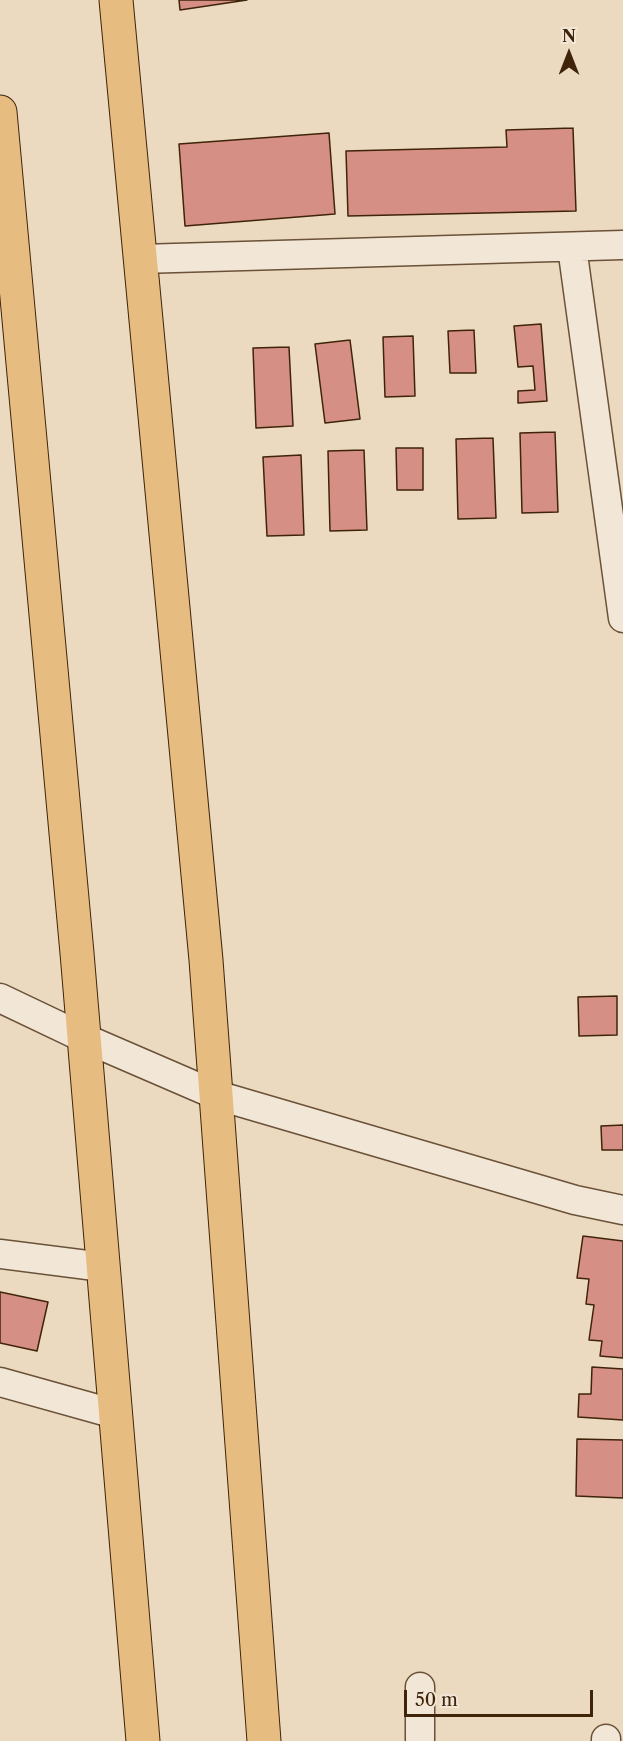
<!DOCTYPE html>
<html>
<head>
<meta charset="utf-8">
<style>
  body { margin:0 }
  #map { position:relative; width:623px; height:1741px; overflow:hidden; background:#ebd9c0; font-family:"Libre Caslon Text",serif }
  canvas { display:block }
  .north { position:absolute; left:539px; top:24px; width:60px; height:60px; -webkit-text-stroke:4px #f2e6d6; paint-order:stroke; rotate:0deg; font-size:16px; font-weight:700; line-height:24px; text-align:center; color:#3f2409 }
  .north::after { content:''; display:block; margin:auto; width:21px; height:27px; background:#3f2409; clip-path:polygon(50% 0,100% 100%,50% 72%,0 100%) }
  .scale { position:absolute; left:404px; top:1690px; width:189px; height:27px; box-sizing:border-box; border:3px solid #3f2409; border-top:0; padding-left:8px; font-size:18px; line-height:21px; white-space:nowrap; color:#3f2409; -webkit-text-stroke:4px #f2e6d6; paint-order:stroke }
</style>
</head>
<body>
<div id="map">
<canvas width="623" height="1741"></canvas>
<div class="north">N</div>
<div class="scale">50 m</div>
</div>
<script>
const ctx = document.querySelector('canvas').getContext('2d');
ctx.lineJoin = 'round';
function paint(path, color) { ctx.fillStyle = color; ctx.fill(path, 'evenodd'); }
const poly = rows => new Path2D(rows.map(r => 'M' + r).join(''));
function stroke(path, color, width, dash) { ctx.strokeStyle = color; ctx.lineWidth = width; ctx.lineCap = dash ? 'butt' : 'round'; ctx.setLineDash(dash || []); ctx.stroke(path); }
const building = poly([
  [179,0,247,0,180,10,179,0],
  [573,128,576,211,348,216,346,151,507,147,506,130,573,128],
  [329,133,335,214,185,226,179,144,329,133],
  [541,324,547,401,518,403,518,391,535,390,533,366,518,367,514,326,541,324],
  [474,330,476,373,450,373,448,331,474,330],
  [413,336,415,396,385,397,383,337,413,336],
  [350,340,360,419,325,423,315,344,350,340],
  [289,347,293,426,256,428,253,348,289,347],
  [555,432,558,512,522,513,520,433,555,432],
  [493,438,496,518,458,519,456,439,493,438],
  [396,448,423,448,423,490,397,490,396,448],
  [364,450,367,530,330,531,328,451,364,450],
  [301,455,304,535,267,536,263,457,301,455],
  [617,996,617,1035,579,1036,578,997,617,996],
  [623,1125,623,1150,602,1150,601,1126,623,1125],
  [583,1236,623,1241,623,1358,600,1356,602,1341,589,1340,594,1305,586,1304,589,1279,577,1278,583,1236],
  [0,1292,48,1302,37,1351,0,1343,0,1292],
  [592,1367,623,1369,623,1420,578,1417,579,1394,591,1394,592,1367],
  [577,1439,623,1440,623,1498,576,1496,577,1439]
]);
paint(building, '#d68f84');
stroke(building, '#3f2409', 1.5);
const minor = poly([
  [572,247,623,618],
  [140,259,623,245],
  [0,998,84,1038,216,1095,575,1200,623,1210],
  [0,1254,103,1267],
  [0,1382,115,1414],
  [606,1739,606,1741],
  [420,1741,420,1687]
]);
const major = poly([
  [116,0,206,960,264,1741],
  [0,112,77,953,143,1741]
]);
stroke(minor, '#6a5137', 31);
stroke(major, '#3f2409', 35);
stroke(minor, '#f2e6d6', 28);
stroke(major, '#e6bc80', 33);
</script>
</body>
</html>
